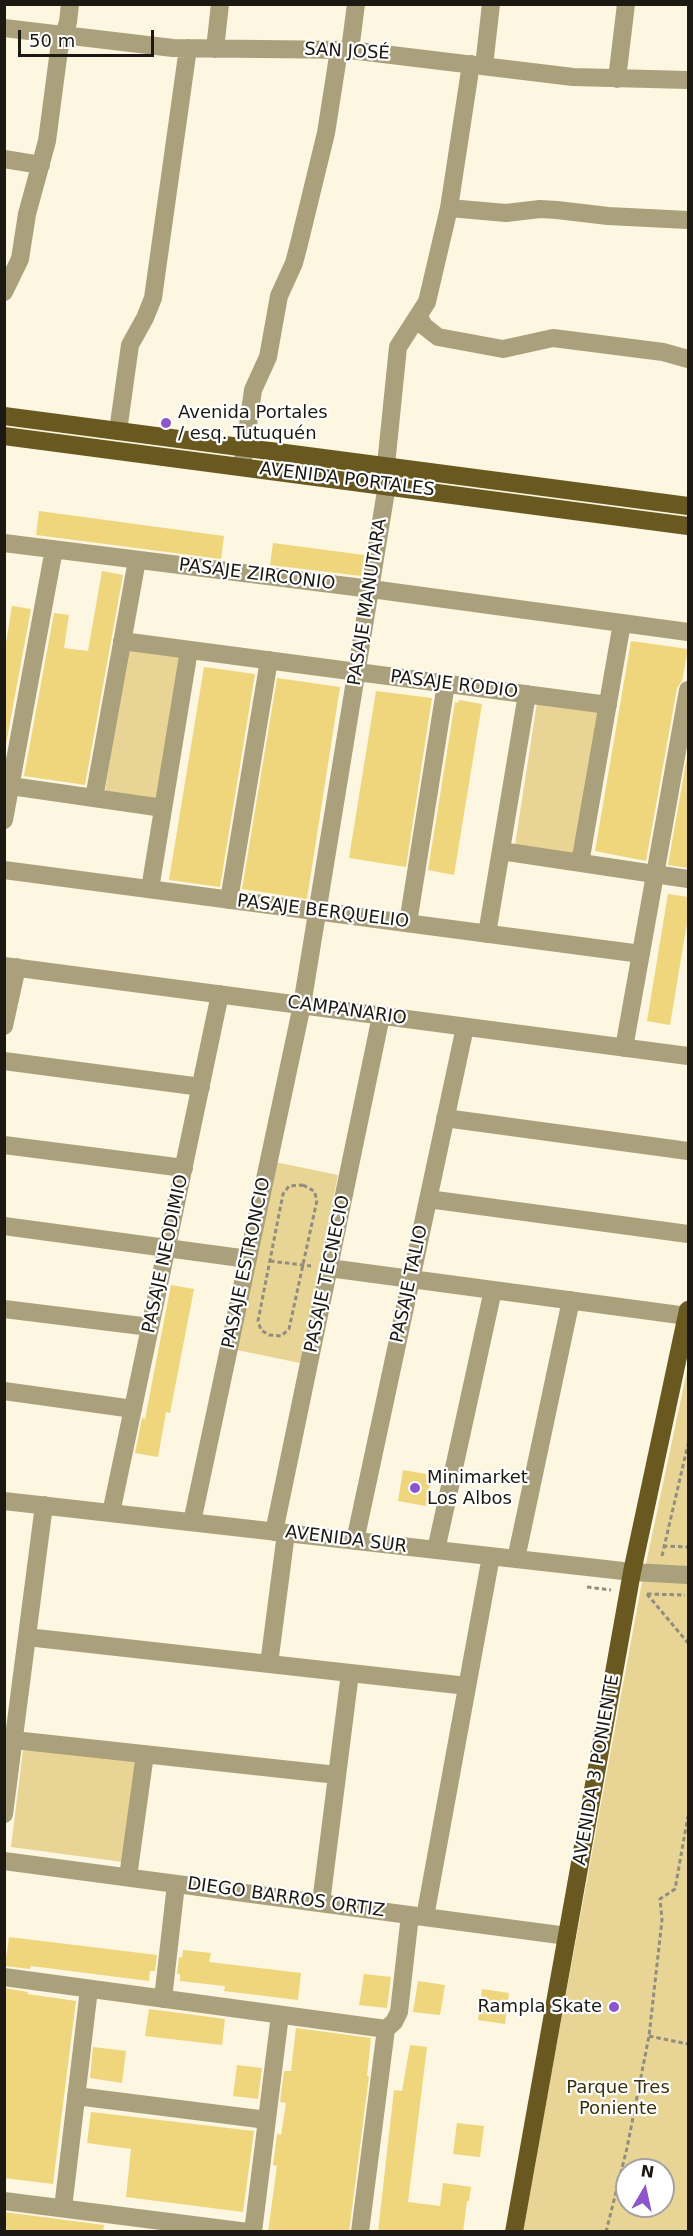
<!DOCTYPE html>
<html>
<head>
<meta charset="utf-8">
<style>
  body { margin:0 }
  #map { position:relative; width:693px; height:2236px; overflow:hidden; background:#fdf6e1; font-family:"DejaVu Sans",sans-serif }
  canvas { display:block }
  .frame { position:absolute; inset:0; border:6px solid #1b1912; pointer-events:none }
  .north { position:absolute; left:615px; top:2158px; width:60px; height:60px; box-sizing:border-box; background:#fff; border:2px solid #a4a3a0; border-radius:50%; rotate:9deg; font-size:16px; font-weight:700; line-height:24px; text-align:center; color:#1b1912 }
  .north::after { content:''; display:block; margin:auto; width:21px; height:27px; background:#8e55cc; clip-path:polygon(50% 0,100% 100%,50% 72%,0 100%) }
  .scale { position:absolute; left:18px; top:30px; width:136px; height:27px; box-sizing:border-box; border:3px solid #1b1912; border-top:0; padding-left:8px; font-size:18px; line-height:21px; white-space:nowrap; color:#1b1912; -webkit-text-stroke:4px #fff; paint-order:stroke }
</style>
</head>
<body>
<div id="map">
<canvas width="693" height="2236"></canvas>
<div class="frame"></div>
<div class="north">N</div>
<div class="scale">50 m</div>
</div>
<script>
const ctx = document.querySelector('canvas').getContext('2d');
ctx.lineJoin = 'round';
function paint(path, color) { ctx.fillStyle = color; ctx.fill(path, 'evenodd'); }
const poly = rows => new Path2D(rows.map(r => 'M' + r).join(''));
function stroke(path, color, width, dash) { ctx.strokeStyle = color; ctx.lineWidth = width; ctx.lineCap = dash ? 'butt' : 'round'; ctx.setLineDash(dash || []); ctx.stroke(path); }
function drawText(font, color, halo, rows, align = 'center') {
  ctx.font = font + ' "DejaVu Sans",sans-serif'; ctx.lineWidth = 4.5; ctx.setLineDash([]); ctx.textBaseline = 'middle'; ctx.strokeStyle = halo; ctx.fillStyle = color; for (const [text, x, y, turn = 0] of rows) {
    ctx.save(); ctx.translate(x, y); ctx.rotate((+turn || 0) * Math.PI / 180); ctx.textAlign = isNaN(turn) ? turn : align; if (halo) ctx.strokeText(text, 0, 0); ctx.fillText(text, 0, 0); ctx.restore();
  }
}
paint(poly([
  [127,649,181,657,158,799,105,791],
  [537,702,598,712,576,854,515,845],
  [275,1162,338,1175,300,1363,237,1350],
  [688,1366,688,2231,522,2232,641,1587],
  [627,2170,663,2170,663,2206,627,2206],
  [24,1742,141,1758,130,1863,11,1847]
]), '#e8d595');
paint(poly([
  [39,511,224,536,221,559,36,535],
  [273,543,364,555,361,576,270,565],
  [102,571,123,575,85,785,24,776,54,613,69,615,64,648,88,651],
  [12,606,31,609,4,755,4,655],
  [631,641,688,649,682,681,677,688,646,861,595,851],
  [204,667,255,674,220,887,169,880],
  [277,678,340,687,307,899,242,889],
  [376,691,432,698,406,867,349,858],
  [459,700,482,704,454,875,428,870,455,702,458,703],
  [688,751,688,868,668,865],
  [668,894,688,897,688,917,670,1025,647,1021],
  [171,1285,194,1289,170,1413,166,1412,158,1457,135,1453,142,1418,145,1419],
  [403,1470,432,1475,426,1506,398,1501],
  [9,1937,157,1955,155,1971,150,1971,149,1981,31,1966,30,1969,5,1966],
  [183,1950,211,1953,209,1962,301,1973,298,2000,224,1991,225,1986,180,1981,180,1974,177,1974,179,1957,182,1958],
  [364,1974,391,1977,387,2008,359,2005],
  [418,1981,445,1985,440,2015,413,2012],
  [4,1988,28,1992,27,1994,76,2001,53,2184,4,2178],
  [482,1989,509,1993,505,2024,478,2020],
  [149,2009,225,2019,222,2045,145,2036],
  [296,2028,371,2038,367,2076,369,2076,349,2232,268,2232,277,2166,273,2165,277,2134,281,2135,286,2103,280,2102,284,2071,291,2071],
  [410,2045,427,2047,408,2202,440,2206,443,2183,471,2187,469,2201,467,2201,463,2232,378,2232,394,2090,402,2091],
  [93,2047,126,2051,122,2083,90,2078],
  [237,2065,262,2068,258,2099,233,2096],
  [91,2112,254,2131,243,2212,126,2197,131,2149,87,2143],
  [457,2123,484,2126,480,2157,453,2154],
  [4,2212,104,2225,103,2232,4,2232]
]), '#efd57b');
stroke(poly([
  [303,1185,314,1191,317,1200,289,1329,281,1336,269,1335,261,1330,258,1321,283,1194,289,1186,303,1185],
  [270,1261,311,1266],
  [663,1546,688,1547],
  [662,1556,688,1444],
  [587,1587,611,1590],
  [647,1594,685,1595],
  [647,1594,688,1643],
  [649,2036,688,2044],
  [606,2232,627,2148,649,2036,662,1920,660,1899,675,1889,688,1816]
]), '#928e7f', 3, [4.5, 3]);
stroke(poly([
  [4,28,173,48,350,50,573,77,688,80],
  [215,49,220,4],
  [350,50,356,4],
  [484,66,491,4],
  [617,79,626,4],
  [4,159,41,165],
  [449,208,506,213,540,209,557,210,608,216,688,220],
  [4,292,20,259,27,214,47,141,59,50,68,22,70,4],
  [419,317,424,326,438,337,503,349,553,338,663,352,688,359],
  [118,431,130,345,145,318,153,298,188,48],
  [242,467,253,390,268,357,279,296,294,263,299,244,326,133,339,50],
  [4,543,371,589,688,632],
  [122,641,608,705],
  [4,785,163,808],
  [94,798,137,560],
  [4,820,54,549],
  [501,851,688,879],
  [580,863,622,623],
  [4,870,641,954],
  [150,889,189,650],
  [229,900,269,660],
  [408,923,446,684],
  [487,934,527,694],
  [4,966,688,1056],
  [4,1026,17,967],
  [624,1048,688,690],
  [4,1061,201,1087],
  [445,1118,688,1151],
  [4,1145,184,1168],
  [428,1199,688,1234],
  [4,1226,248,1259],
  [329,1268,687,1316],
  [4,1309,150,1327],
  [4,1391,133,1409],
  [4,1501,516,1559,632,1572,688,1575],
  [111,1513,220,994],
  [192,1522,302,1005,387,485,386,465,398,347,427,302,449,208,471,64],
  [274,1532,381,1016],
  [355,1541,465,1027],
  [436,1550,493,1290],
  [516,1559,571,1300],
  [27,1637,467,1686],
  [269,1664,286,1533],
  [14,1740,337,1775],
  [4,1814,44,1505],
  [4,1861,567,1936],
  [128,1877,145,1754],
  [321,1903,350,1673],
  [425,1917,491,1556],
  [4,1977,386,2029],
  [163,1999,176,1884],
  [76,2096,267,2120],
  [4,2201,248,2232],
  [63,2208,89,1989],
  [253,2232,280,2015],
  [360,2232,386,2029,394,2022,399,2012,410,1915]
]), '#aba07c', 18);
stroke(poly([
  [4,416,688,506],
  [4,436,688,526],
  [514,2232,632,1572,688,1310]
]), '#695920', 18);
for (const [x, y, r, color] of [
  [166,423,6,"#8e55cc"],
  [415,1488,6,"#8e55cc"],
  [614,2007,6,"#8e55cc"]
]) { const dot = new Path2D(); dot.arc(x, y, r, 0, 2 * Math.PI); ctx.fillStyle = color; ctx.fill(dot); stroke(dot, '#fff', 2); }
drawText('18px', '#1b1912', '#fff', [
  ["SAN JOSÉ",347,52,3],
  ["AVENIDA PORTALES",347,480,7],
  ["PASAJE ZIRCONIO",257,575,7],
  ["PASAJE MANUTARA",368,602,-81],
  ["PASAJE RODIO",454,685,7],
  ["PASAJE BERQUELIO",323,912,7],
  ["CAMPANARIO",347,1011,8],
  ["PASAJE NEODIMIO",166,1254,-78],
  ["PASAJE ESTRONCIO",247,1263,-78],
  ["PASAJE TECNECIO",328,1274,-78],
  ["PASAJE TALIO",410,1284,-78],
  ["AVENIDA SUR",346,1540,7],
  ["AVENIDA 3 PONIENTE",597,1770,-80],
  ["DIEGO BARROS ORTIZ",286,1898,8]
]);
drawText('18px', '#1b1912', '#fff', [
  ["Avenida Portales",178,413],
  ["/ esq. Tutuquén",178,434],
  ["Minimarket",427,1478],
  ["Los Albos",427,1499],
  ["Rampla Skate",602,2007,"right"]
], 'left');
drawText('18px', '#3b3007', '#fff', [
  ["Parque Tres",618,2088],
  ["Poniente",618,2109]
]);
</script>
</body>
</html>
